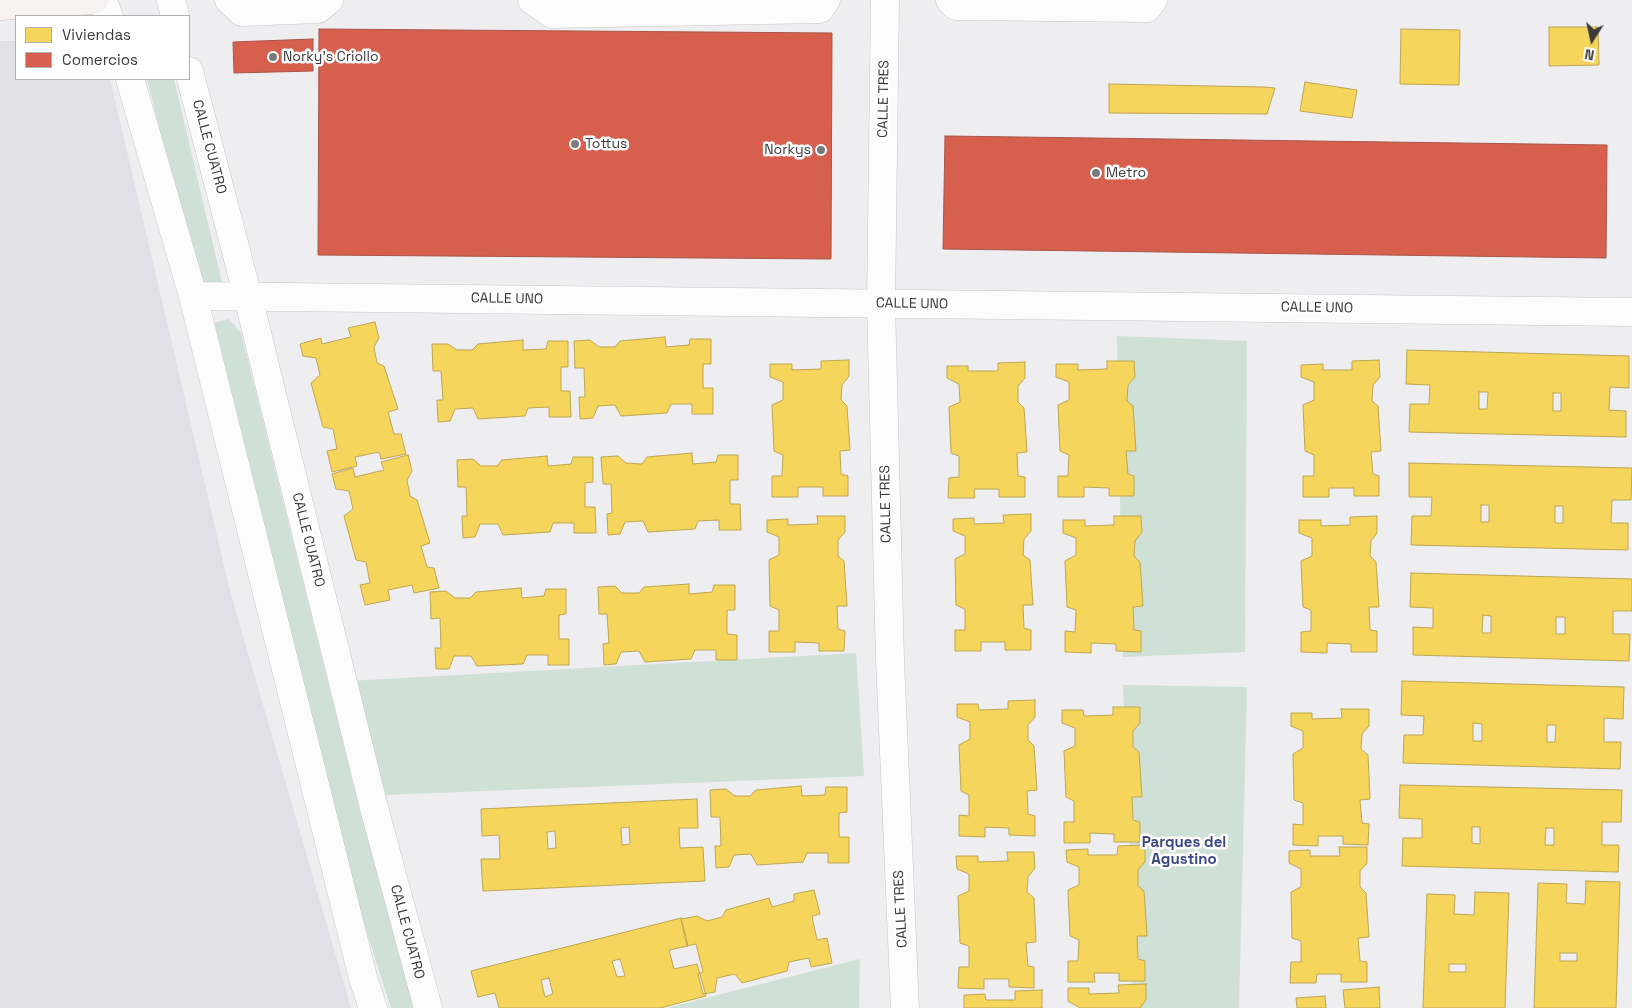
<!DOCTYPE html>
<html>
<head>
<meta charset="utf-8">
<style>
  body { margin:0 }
  #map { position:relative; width:1632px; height:1008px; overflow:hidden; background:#eeedf0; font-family:"Space Grotesk",sans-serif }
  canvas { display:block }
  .legend { position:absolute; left:15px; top:15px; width:175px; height:65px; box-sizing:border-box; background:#fff; border:1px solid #b1b0b1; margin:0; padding:6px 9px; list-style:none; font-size:15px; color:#3b3a3c }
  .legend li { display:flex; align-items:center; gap:10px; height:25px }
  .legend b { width:25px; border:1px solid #b1b0b1 }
  .north { position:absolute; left:1567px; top:15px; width:50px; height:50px; -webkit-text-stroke:4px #fff; paint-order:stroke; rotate:190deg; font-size:14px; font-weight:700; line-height:20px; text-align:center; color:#3b3a3c }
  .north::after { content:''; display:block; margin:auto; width:18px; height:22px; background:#3b3a3c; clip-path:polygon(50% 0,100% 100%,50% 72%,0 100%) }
</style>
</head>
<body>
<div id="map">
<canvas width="1632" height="1008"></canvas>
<ul class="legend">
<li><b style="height:14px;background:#f6d55c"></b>Viviendas</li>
<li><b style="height:14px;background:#d6604d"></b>Comercios</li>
</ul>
<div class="north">N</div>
</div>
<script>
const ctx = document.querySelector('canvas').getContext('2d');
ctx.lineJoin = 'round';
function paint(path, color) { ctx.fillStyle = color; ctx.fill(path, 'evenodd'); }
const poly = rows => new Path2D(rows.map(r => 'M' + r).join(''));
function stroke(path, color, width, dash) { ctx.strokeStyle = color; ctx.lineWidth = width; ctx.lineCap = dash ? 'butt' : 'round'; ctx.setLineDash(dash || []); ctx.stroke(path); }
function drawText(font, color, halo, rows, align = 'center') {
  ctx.font = font + ' "Space Grotesk",sans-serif'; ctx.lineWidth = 5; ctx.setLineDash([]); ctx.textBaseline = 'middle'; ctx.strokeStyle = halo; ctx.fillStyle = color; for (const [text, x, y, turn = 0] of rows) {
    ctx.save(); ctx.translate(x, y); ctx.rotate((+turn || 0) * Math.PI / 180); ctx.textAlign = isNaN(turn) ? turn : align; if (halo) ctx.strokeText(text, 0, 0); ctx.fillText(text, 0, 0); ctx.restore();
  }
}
paint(poly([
  [0,41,16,41,16,79,110,79,230,591,351,1008,0,1008]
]), '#e1e0e8');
paint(poly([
  [147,79,174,79,222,283,208,288,197,278],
  [229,319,241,333,353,782,419,1008,391,1008,360,911,324,778,214,323],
  [1117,336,1247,341,1245,652,1123,657],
  [856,653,864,776,384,795,349,681],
  [1123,685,1247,687,1239,1008,1132,1008,1130,853],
  [860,959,859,1008,667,1008]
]), '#cfe0d7');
const homes = poly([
  [1549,27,1598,27,1599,65,1549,66,1549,27],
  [1401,29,1460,30,1459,85,1400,84,1401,29],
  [1305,82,1357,90,1352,118,1300,111,1305,82],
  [1109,84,1263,87,1275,88,1267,114,1109,113,1109,84],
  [375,322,379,338,374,347,377,363,384,366,398,409,388,412,394,434,401,434,406,454,381,459,379,452,355,457,357,466,332,472,327,451,337,449,333,429,323,427,311,383,320,375,316,358,303,356,300,344,321,338,322,344,351,337,348,328,375,322],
  [665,337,666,347,689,345,690,339,711,339,711,364,703,364,703,388,713,388,713,414,692,414,692,404,671,404,667,413,621,416,615,405,598,406,593,418,580,419,579,397,585,397,584,368,575,368,574,341,590,340,599,347,615,347,620,341,665,337],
  [523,340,523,350,546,349,548,341,568,341,568,367,561,367,561,391,570,391,571,417,549,417,549,407,528,408,525,416,478,419,473,408,455,409,450,421,438,422,437,400,443,400,441,371,433,371,432,344,448,344,457,350,472,350,478,344,523,340],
  [1407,350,1629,356,1629,388,1610,387,1609,410,1626,411,1626,437,1409,432,1410,404,1429,404,1430,385,1406,384,1407,350],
  [1479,392,1488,392,1487,409,1479,409,1479,392],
  [1553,393,1561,393,1561,411,1553,411,1553,393],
  [849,360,849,376,842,385,841,400,847,406,850,450,840,451,841,474,848,476,848,496,823,496,823,487,798,487,798,497,772,497,772,476,782,476,783,455,774,451,772,405,783,400,783,382,770,377,770,364,792,364,792,370,821,369,821,361,849,360],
  [1379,360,1380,377,1373,385,1372,401,1378,406,1381,451,1371,452,1373,474,1379,476,1379,496,1354,496,1354,488,1329,488,1329,497,1303,497,1303,476,1314,476,1314,455,1305,451,1303,405,1314,400,1314,382,1301,377,1301,365,1323,364,1323,370,1352,370,1352,361,1379,360],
  [1107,361,1134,361,1135,377,1128,385,1127,401,1133,406,1136,451,1126,451,1128,474,1134,476,1134,496,1109,496,1109,488,1084,487,1084,497,1058,497,1058,476,1068,476,1069,455,1060,451,1058,405,1069,400,1069,382,1056,377,1056,364,1078,364,1078,370,1107,369,1107,361],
  [1025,362,1025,378,1018,386,1018,402,1024,408,1027,452,1017,453,1018,476,1025,477,1025,497,999,497,999,489,974,489,975,498,948,498,949,478,959,477,959,456,951,453,949,407,960,402,959,384,947,378,947,366,968,366,968,371,998,371,998,363,1025,362],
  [692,453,693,464,716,462,718,455,738,455,738,480,730,480,730,504,740,504,741,530,719,530,719,520,698,521,695,529,648,532,643,521,625,522,620,534,608,535,607,514,612,513,611,484,603,484,601,457,618,456,626,463,642,464,647,457,692,453],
  [408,455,412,471,407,480,410,496,417,500,430,543,421,546,427,567,434,568,439,588,414,593,412,585,388,590,390,600,365,605,360,585,370,583,366,562,356,560,344,516,353,509,349,491,336,489,332,474,353,468,355,477,384,470,381,462,408,455],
  [547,456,548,466,571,464,573,457,593,457,593,482,585,483,585,507,595,507,596,533,574,533,574,523,553,523,550,532,503,535,498,524,480,524,475,537,463,538,462,516,467,516,466,487,458,487,457,460,473,459,481,466,497,466,502,460,547,456],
  [1409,463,1632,468,1631,500,1612,500,1611,523,1628,523,1628,550,1411,545,1412,516,1431,516,1432,497,1409,497,1409,463],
  [1481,505,1489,505,1489,522,1481,522,1481,505],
  [1555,506,1563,506,1563,523,1555,523,1555,506],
  [1031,514,1031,531,1024,539,1023,555,1030,560,1033,605,1023,605,1024,628,1031,630,1031,650,1005,650,1005,642,981,642,981,651,955,651,955,630,965,630,965,609,956,605,955,559,965,554,965,536,953,531,953,519,974,518,974,524,1004,523,1003,515,1031,514],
  [817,516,845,516,845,532,838,540,838,556,844,561,847,606,837,606,838,629,845,631,844,651,819,651,819,643,795,642,795,652,769,652,769,631,779,631,779,610,770,606,769,560,779,555,779,537,767,532,767,520,788,519,788,525,818,524,817,516],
  [1114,516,1141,516,1142,532,1135,541,1134,556,1140,562,1143,606,1133,607,1134,630,1141,631,1141,652,1116,651,1116,644,1091,643,1091,653,1065,652,1065,631,1075,632,1076,610,1067,607,1065,561,1076,555,1076,538,1063,533,1063,520,1085,520,1085,526,1114,525,1114,516],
  [1377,516,1377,533,1371,541,1370,556,1376,562,1379,607,1369,607,1370,630,1377,631,1377,652,1351,652,1351,644,1327,643,1327,653,1301,652,1301,632,1311,631,1311,610,1303,607,1301,561,1312,556,1312,538,1299,533,1299,520,1321,520,1321,526,1350,525,1350,517,1377,516],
  [1411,573,1632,579,1632,611,1613,611,1613,634,1630,634,1629,661,1413,655,1413,627,1433,628,1433,608,1410,607,1411,573],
  [1483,615,1491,616,1491,633,1482,633,1483,615],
  [1556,617,1565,617,1565,634,1556,634,1556,617],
  [689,584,689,594,712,592,714,585,735,585,735,610,727,610,727,634,737,635,737,660,716,660,716,650,695,650,691,659,645,662,639,651,621,652,616,664,604,665,603,644,609,643,607,614,599,614,598,587,615,586,622,593,639,593,644,587,689,584],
  [521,588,522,598,544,596,546,589,566,589,566,614,559,615,559,639,569,639,569,665,548,665,548,655,527,655,523,664,477,666,471,656,454,656,449,669,436,669,435,648,441,648,440,618,431,619,430,592,446,591,455,598,470,598,476,592,521,588],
  [1402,681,1624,687,1623,719,1604,718,1604,742,1621,742,1620,769,1403,763,1404,735,1423,735,1424,716,1401,715,1402,681],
  [1473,723,1482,724,1482,741,1473,741,1473,723],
  [1547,725,1556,725,1555,742,1547,742,1547,725],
  [1035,700,1035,717,1028,725,1028,740,1034,746,1037,790,1027,791,1028,814,1035,816,1035,836,1009,835,1009,828,985,827,985,837,959,836,959,815,969,816,969,795,961,791,959,745,970,739,970,722,957,717,957,704,978,704,979,710,1008,709,1008,701,1035,700],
  [1113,707,1140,707,1140,723,1133,731,1133,747,1139,752,1142,797,1132,797,1133,820,1140,822,1140,842,1114,842,1114,834,1090,833,1090,843,1064,843,1064,822,1074,822,1074,801,1066,797,1064,751,1075,746,1075,728,1062,723,1062,710,1083,710,1084,716,1113,715,1113,707],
  [1341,709,1369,709,1369,726,1362,734,1361,749,1368,755,1370,799,1360,800,1362,823,1369,824,1368,845,1343,844,1343,836,1318,836,1318,846,1293,845,1293,824,1303,825,1303,803,1294,800,1293,754,1303,748,1303,731,1291,726,1291,713,1312,713,1312,719,1342,718,1341,709],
  [1400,785,1622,790,1621,822,1602,822,1602,845,1619,845,1618,872,1402,866,1403,838,1422,838,1422,819,1399,818,1400,785],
  [1472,827,1480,827,1480,844,1472,843,1472,827],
  [1546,828,1554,828,1554,845,1545,845,1546,828],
  [801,786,802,796,825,795,826,787,847,787,847,812,839,813,839,837,849,837,849,863,828,863,828,853,807,853,803,862,757,865,751,854,734,855,729,867,716,868,715,846,721,846,720,817,711,817,710,790,726,789,735,796,750,796,756,790,801,786],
  [697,799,698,828,679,828,680,848,703,847,705,881,483,891,481,859,500,859,499,835,482,836,481,809,697,799],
  [629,827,630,844,622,845,621,828,629,827],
  [555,831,556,848,548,849,547,832,555,831],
  [1145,845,1145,862,1138,870,1138,886,1144,891,1147,936,1137,936,1138,959,1145,961,1145,981,1119,981,1119,973,1094,973,1095,982,1068,982,1068,961,1078,961,1079,940,1070,936,1068,890,1079,885,1079,867,1067,862,1066,850,1088,849,1088,855,1117,855,1118,846,1145,845],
  [1339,847,1367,847,1367,863,1360,871,1360,887,1366,893,1369,937,1358,938,1360,961,1367,962,1367,982,1341,982,1341,974,1317,974,1316,983,1290,983,1291,962,1301,962,1301,941,1292,938,1291,892,1301,887,1301,869,1289,863,1289,851,1310,850,1310,856,1340,856,1339,847],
  [1007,852,1034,852,1035,868,1028,877,1027,892,1034,898,1036,942,1026,943,1028,966,1034,967,1034,988,1009,987,1009,979,984,979,984,989,958,988,959,967,969,967,969,946,960,943,958,896,969,891,969,874,957,869,956,856,978,856,978,862,1008,861,1007,852],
  [1586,881,1620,882,1616,1008,1534,1008,1538,883,1567,884,1566,903,1585,904,1586,881],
  [1560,953,1577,953,1577,961,1560,961,1560,953],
  [814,890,820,914,812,916,817,940,827,938,832,963,811,967,809,958,789,962,787,971,742,983,735,974,717,978,715,992,703,994,698,974,703,972,696,944,687,946,681,919,697,916,707,921,722,917,726,910,769,898,772,907,794,901,794,894,814,890],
  [1475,892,1509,893,1505,1008,1423,1008,1427,894,1455,895,1454,914,1474,915,1475,892],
  [1449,964,1466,964,1466,972,1449,972,1449,964],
  [681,918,688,946,669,950,674,969,697,964,706,996,660,1008,499,1008,495,993,478,997,471,971,681,918],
  [620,959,625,976,617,977,612,961,620,959],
  [549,978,553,994,545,997,541,980,549,978],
  [1146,984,1146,1000,1140,1008,1080,1008,1068,1001,1068,988,1089,988,1089,994,1119,993,1118,985,1146,984],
  [1379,987,1380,1008,1345,1008,1343,990,1379,987],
  [1042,990,1042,1008,964,1008,964,995,985,994,986,1000,1015,1000,1015,991,1042,990],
  [1325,996,1326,1008,1297,1008,1296,998,1325,996]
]);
paint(homes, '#f6d55c');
stroke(homes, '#bea652', 1);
const shops = poly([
  [319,29,832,33,831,259,318,255,319,29],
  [313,39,313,71,234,73,233,42,313,39],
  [945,136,1607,145,1606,258,943,249,945,136]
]);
paint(shops, '#d6604d');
stroke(shops, '#a85548', 1);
const minor = poly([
  [102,0,109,16],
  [171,0,175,16],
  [229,0,242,12,318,9,329,0],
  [532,0,552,14,820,9,826,0],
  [885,0,881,303,890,659,905,1008],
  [950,0,956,6,1147,8,1153,0],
  [189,71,248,297,373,804,428,1008],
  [130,79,193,296,363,978,373,1008],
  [193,296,1632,312]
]);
const major = poly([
  [0,6,94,0]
]);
stroke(minor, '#c6c6c8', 29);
stroke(major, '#c6bfbe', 29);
stroke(minor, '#fcfcfd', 28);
stroke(major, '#f6f2f2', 28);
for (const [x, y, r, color] of [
  [273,57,5,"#7a797b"],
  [575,144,5,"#7a797b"],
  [821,150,5,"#7a797b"],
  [1096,173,5,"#7a797b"]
]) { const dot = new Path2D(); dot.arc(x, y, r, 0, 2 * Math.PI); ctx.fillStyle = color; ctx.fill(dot); stroke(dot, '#fff', 2); }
drawText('14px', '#3b3a3c', '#fff', [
  ["Norky's Criollo",283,57],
  ["Tottus",585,144],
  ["Norkys",811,150,"right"],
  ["Metro",1106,173]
], 'left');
drawText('14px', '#3b3a3c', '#fff', [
  ["CALLE TRES",884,99,-89],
  ["CALLE CUATRO",209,147,75],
  ["CALLE UNO",507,299,1],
  ["CALLE UNO",912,304,1],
  ["CALLE UNO",1317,308,1],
  ["CALLE TRES",886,504,-91],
  ["CALLE CUATRO",308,540,76],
  ["CALLE TRES",901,909,-93],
  ["CALLE CUATRO",407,932,75]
]);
drawText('bold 15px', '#3c4682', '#fff', [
  ["Parques del",1184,843],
  ["Agustino",1184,860]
]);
</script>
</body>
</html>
